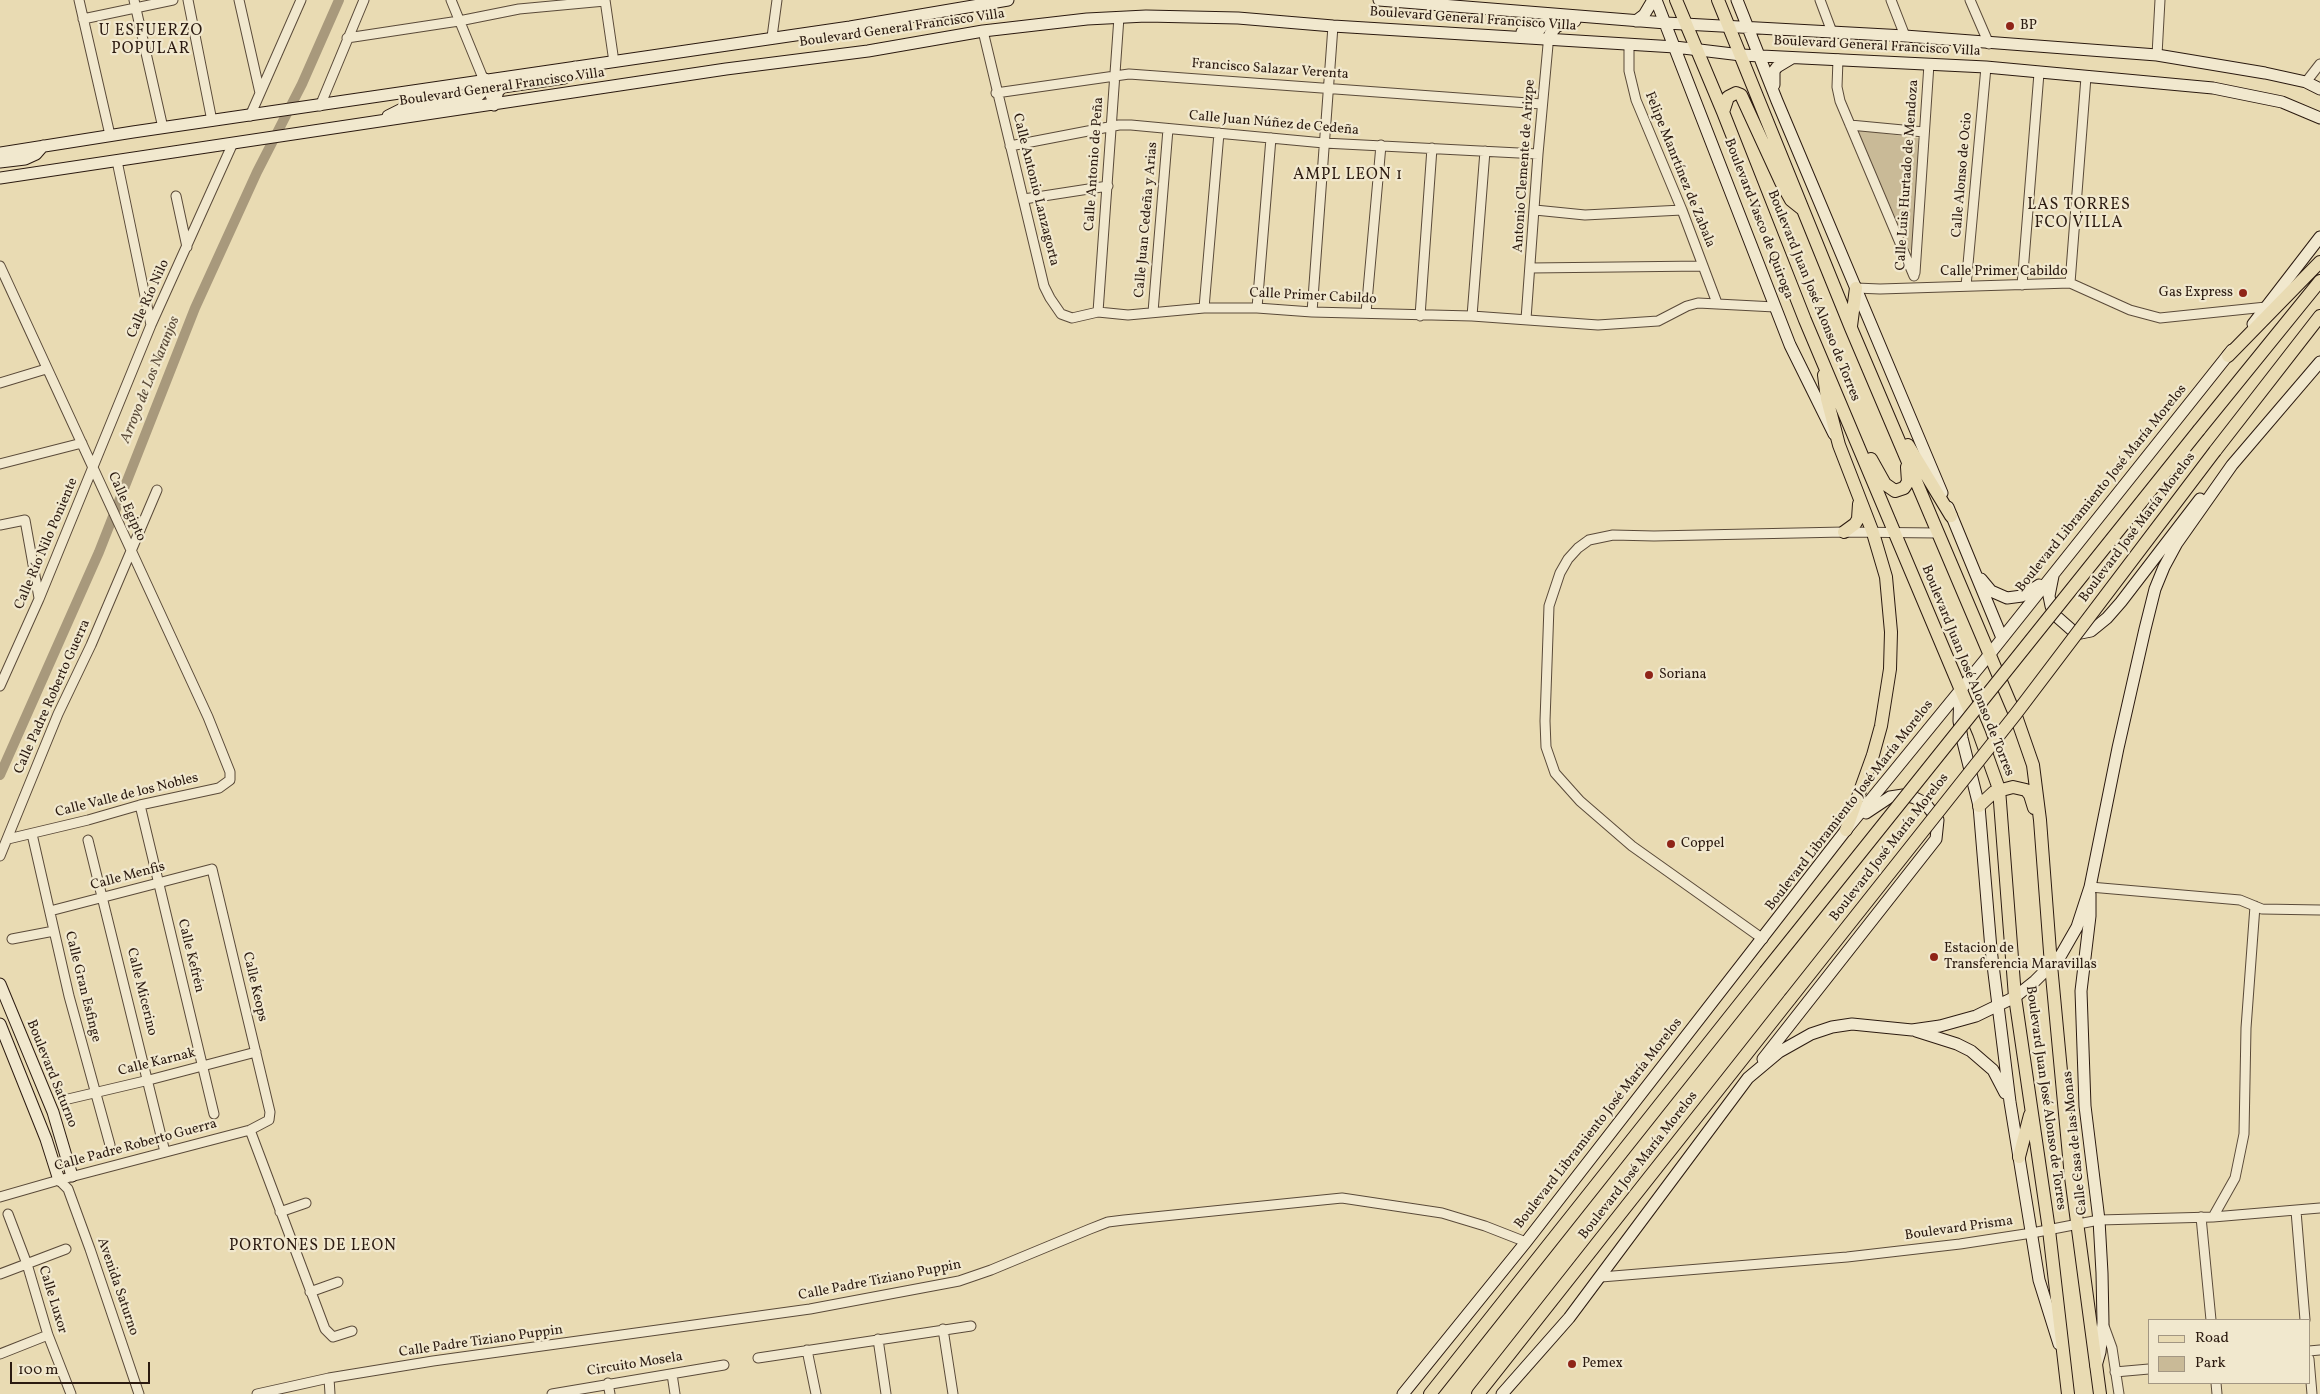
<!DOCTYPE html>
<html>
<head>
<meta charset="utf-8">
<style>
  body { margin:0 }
  #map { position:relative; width:2320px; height:1394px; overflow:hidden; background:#e9dbb3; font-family:Vollkorn,serif }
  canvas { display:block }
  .legend { position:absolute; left:2148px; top:1319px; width:162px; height:65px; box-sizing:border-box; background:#f1e8ce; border:1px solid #a29682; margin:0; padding:6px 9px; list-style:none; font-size:15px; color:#2b1a10 }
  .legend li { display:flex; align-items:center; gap:10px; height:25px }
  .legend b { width:25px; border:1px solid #a29682 }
  .scale { position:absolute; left:10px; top:1362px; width:140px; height:22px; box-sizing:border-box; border:2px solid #2b1a10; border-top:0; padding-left:6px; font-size:15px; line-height:18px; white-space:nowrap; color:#2b1a10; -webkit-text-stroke:4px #f1e8ce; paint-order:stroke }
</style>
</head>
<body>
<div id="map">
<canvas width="2320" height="1394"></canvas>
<ul class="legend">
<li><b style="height:6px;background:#e9dbb3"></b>Road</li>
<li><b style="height:14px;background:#c9ba97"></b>Park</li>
</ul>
<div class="scale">100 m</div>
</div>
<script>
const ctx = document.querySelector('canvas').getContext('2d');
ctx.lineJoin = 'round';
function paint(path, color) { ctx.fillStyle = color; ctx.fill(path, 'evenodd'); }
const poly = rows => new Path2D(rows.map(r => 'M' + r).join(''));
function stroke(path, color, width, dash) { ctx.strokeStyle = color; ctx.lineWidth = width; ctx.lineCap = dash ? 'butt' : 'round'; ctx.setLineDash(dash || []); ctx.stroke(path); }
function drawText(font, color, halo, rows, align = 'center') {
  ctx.font = font + ' Vollkorn,serif'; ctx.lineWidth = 4.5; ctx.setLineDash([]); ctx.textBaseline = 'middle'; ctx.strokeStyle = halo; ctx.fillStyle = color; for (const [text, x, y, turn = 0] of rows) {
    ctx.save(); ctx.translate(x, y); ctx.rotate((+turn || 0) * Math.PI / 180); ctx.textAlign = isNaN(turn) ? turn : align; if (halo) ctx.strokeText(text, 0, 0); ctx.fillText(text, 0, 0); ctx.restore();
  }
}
paint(poly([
  [1857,130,1918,138,1916,246,1912,251,1909,249]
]), '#c9ba97');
stroke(poly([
  [0,775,99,552,195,308,257,172,302,84,339,0]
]), '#a8997c', 10);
const street = poly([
  [79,0,110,135],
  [134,0,163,128],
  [188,0,212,121],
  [239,0,260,93],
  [451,0,494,105],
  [605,0,614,62],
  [1820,0,1832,32],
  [1891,0,1905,36],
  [1970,0,1989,44],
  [83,19,173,0],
  [983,31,1044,286,1050,298,1061,314,1072,318,1098,312,1128,315,1204,308,1257,308,1312,312,1472,316,1598,325,1658,321,1687,306,1698,303,1775,307],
  [772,37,777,0],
  [347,38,459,21,519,9,605,1],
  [1629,45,1629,71,1636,100,1682,210,1717,303],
  [2157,55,2160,0],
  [1838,59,1837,87,1840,101,1914,276],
  [2306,82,2320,64],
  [996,93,1129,74,1542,104],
  [320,106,364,0],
  [250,116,301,0],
  [1850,125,1924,132],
  [1010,146,1119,125,1131,125,1324,143,1538,154],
  [117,161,151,325],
  [176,196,187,247],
  [1024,199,1108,186],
  [1535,210,1585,215,1682,210],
  [0,266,208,717,230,772,230,780,219,788,140,805,88,820,8,839],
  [1531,268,1703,266],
  [1915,273,1929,64],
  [2070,283,2086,77],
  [2022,285,2039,73],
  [1966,286,1986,67],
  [1856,288,1880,289,2070,283,2130,310,2160,318,2266,307],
  [1204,308,1219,133],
  [1257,308,1271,138],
  [1098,312,1119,17],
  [1153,312,1168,129],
  [1312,312,1333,26],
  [1366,313,1381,145],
  [1420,316,1432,148],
  [1472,316,1485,151],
  [1526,319,1538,154,1549,34],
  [0,383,46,369],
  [0,464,82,443],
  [0,525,25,520,39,598],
  [0,686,39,599,151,325,233,143],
  [140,805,214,1114],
  [32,834,69,996,110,1145],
  [88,840,165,1152],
  [0,856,58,714,91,645,157,490],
  [2090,887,2240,900,2262,909,2320,910],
  [12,939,54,931],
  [1763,939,1632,846,1580,801,1555,773,1546,747,1545,721,1549,606,1560,573,1568,559,1578,548,1589,540,1613,535,1654,536,1844,532,1937,533],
  [64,1100,149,1080,256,1052],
  [250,1130,325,1329,333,1337,352,1331],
  [59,1180,68,1189,90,1249,139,1394],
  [0,1197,59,1180,250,1130,269,1120,270,1112,212,869,50,911],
  [2296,1211,2305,1320],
  [280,1212,306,1203],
  [8,1214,27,1264,48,1335,71,1394],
  [2201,1217,2211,1320],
  [2213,1217,2235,1178,2244,1134,2246,1028,2255,906],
  [0,1274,66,1249],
  [1601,1277,1847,1257,1960,1244,2032,1233,2099,1220,2213,1217,2320,1208],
  [310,1292,338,1282],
  [2104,1326,2112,1348,2119,1394],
  [943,1329,953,1394],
  [878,1339,886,1394],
  [807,1350,816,1394],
  [2309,1351,2320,1350],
  [0,1354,48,1335],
  [758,1358,971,1326],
  [2309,1359,2312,1394],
  [2115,1372,2149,1369],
  [672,1374,675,1394],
  [329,1378,330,1394],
  [608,1383,610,1394],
  [2216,1383,2217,1394],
  [257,1394,329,1378,433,1361,810,1309,959,1281,991,1270,1090,1229,1108,1222,1124,1220,1342,1198,1442,1213,1485,1226,1526,1242],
  [552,1394,724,1365]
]);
const secondary = poly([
  [1379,0,1666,23,1905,36,2157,55,2265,73,2306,82,2320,89],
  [1656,0,1790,345,1834,434],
  [1737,0,1777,101,1942,493],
  [1636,21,1644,15,1653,0],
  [1522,32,1538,31,1553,14],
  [1548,40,1551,33,1556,27,1567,21,1575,21],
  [1774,85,1774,71,1777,67,1792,58],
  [494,105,498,91,503,87,564,78,574,73,575,67],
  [388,116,402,109,476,98,483,91,485,79],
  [0,153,133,132,850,27,1008,0],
  [0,162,25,159,36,154,43,146],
  [0,178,726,69,868,51,983,31,1087,19,1146,16,1238,18,1333,26,1675,47,1741,55,1986,67,2213,88,2282,102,2320,118],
  [2253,324,2320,237],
  [1948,507,2002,638],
  [2053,576,2049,596,2051,606,2056,616,2073,631,2081,633,2091,631,2107,618,2121,602,2200,499],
  [1981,579,1991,591,2007,598,2022,596,2039,585],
  [1960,690,1959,721,1962,738,1979,806,1991,949,2010,1102,2039,1280,2059,1344],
  [2090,894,2090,916,2081,991,2085,1106,2099,1220,2102,1273,2103,1323,2100,1352,2096,1366],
  [0,984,53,1112,72,1176],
  [0,1024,46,1139,59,1180],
  [1916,1031,1957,1044,1971,1051,1993,1070,2005,1093],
  [1763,1059,1936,839,1938,820,1925,803,1915,798,1903,795,1890,797,1866,813],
  [1403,1394,1526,1242,1846,830,1989,655,2232,350],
  [1502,1394,1569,1318,1748,1078,1779,1052,1811,1034,1832,1027,1852,1024,1912,1030,1940,1026,1976,1016,2015,997,2035,981,2061,955,2077,927,2090,887,2118,748,2145,629,2155,589,2164,567,2177,543,2232,465,2320,362]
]);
const primary = poly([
  [1676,0,1723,112,1805,320,1979,733,1999,789,2015,997,2049,1230,2068,1394],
  [1718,0,1851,328,2017,719,2033,765,2040,820,2051,965,2071,1177,2100,1394],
  [1723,112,1728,97,1736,93,1741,95,1781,182,1791,200,1801,208],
  [1851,326,1856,288],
  [2228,356,2320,262],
  [1824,375,1827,399,1839,445,1873,533,1886,577,1891,632,1890,669,1881,726,1873,755,1846,830],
  [2199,430,2320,281],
  [1908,445,1951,516],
  [2215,451,2320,316],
  [1871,459,1885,484,1895,491,1904,488,1908,482,1907,467],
  [1844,532,1855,524,1858,519,1859,504],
  [1979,806,1994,792,2013,787,2026,790,2030,795,2034,808],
  [2019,1157,2030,1115],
  [1430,1394,1765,972],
  [1478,1394,1790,999]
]);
stroke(street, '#5a4a39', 11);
stroke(secondary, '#2b1a10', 13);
stroke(primary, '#2b1a10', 14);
stroke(street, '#f1e8ce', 9);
stroke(secondary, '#f1e8ce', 11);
stroke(primary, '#e9dbb3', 12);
const primaryBridge = poly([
  [1765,972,2199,430],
  [1790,999,2015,715,2215,451]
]);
stroke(primaryBridge, '#2b1a10', 14, []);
stroke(primaryBridge, '#e9dbb3', 12);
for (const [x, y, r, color] of [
  [2010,26,5,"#8f2418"],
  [2243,293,5,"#8f2418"],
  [1649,675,5,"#8f2418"],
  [1671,844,5,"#8f2418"],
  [1934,957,5,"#8f2418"],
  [1572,1364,5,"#8f2418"]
]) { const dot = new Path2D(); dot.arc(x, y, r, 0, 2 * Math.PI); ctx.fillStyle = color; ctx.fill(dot); stroke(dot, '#f1e8ce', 2); }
drawText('14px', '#2b1a10', '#f1e8ce', [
  ["Boulevard General Francisco Villa",1473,20,4],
  ["Boulevard General Francisco Villa",902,29,-8],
  ["Boulevard General Francisco Villa",1877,47,3],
  ["Francisco Salazar Verenta",1270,70,4],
  ["Boulevard General Francisco Villa",502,88,-8],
  ["Calle Juan Núñez de Cedeña",1274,124,5],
  ["Calle Antonio de Peña",1095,164,-86],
  ["Antonio Clemente de Arizpe",1525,166,-86],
  ["Felipe Manrtínez de Zabala",1679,170,68],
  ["Calle Luis Hurtado de Mendoza",1908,175,-86],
  ["Calle Alonso de Ocio",1963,175,-85],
  ["Calle Antonio Lanzagorta",1035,190,76],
  ["Boulevard Vasco de Quiroga",1758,219,69],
  ["Calle Juan Cedeña y Arias",1147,220,-85],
  ["Calle Primer Cabildo",2004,272],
  ["Boulevard Juan José Alonso de Torres",1813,296,68],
  ["Calle Primer Cabildo",1313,297,3],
  ["Calle Río Nilo",149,299,-66],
  ["Boulevard Libramiento José María Morelos",2102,489,-51],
  ["Calle Egipto",126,507,66],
  ["Boulevard José María Morelos",2138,528,-53],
  ["Calle Río Nilo Poniente",47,544,-67],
  ["Boulevard Juan José Alonso de Torres",1967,671,68],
  ["Calle Padre Roberto Guerra",53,697,-66],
  ["Calle Valle de los Nobles",127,796,-14],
  ["Boulevard Libramiento José María Morelos",1850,806,-52],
  ["Boulevard José María Morelos",1890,848,-52],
  ["Calle Menfis",128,877,-15],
  ["Calle Kefrén",190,956,76],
  ["Calle Gran Esfinge",82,987,76],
  ["Calle Keops",254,987,77],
  ["Calle Micerino",141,992,76],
  ["Calle Karnak",157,1063,-14],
  ["Boulevard Saturno",51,1074,68],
  ["Boulevard Juan José Alonso de Torres",2045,1098,82],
  ["Boulevard Libramiento José María Morelos",1599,1124,-52],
  ["Calle Casa de las Monas",2076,1143,-96],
  ["Calle Padre Roberto Guerra",136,1146,-15],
  ["Boulevard José María Morelos",1639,1166,-52],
  ["Boulevard Prisma",1959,1229,-8],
  ["Calle Padre Tiziano Puppin",880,1281,-11],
  ["Avenida Saturno",117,1287,71],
  ["Calle Luxor",52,1300,73],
  ["Calle Padre Tiziano Puppin",481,1342,-8],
  ["Circuito Mosela",635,1365,-9]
]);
drawText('14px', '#2b1a10', '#f1e8ce', [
  ["BP",2020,26],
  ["Gas Express",2233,293,"right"],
  ["Soriana",1659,675],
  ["Coppel",1681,844],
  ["Estacion de",1944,949],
  ["Transferencia Maravillas",1944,965],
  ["Pemex",1582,1364]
], 'left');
drawText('italic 15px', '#5d4d3b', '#f1e8ce', [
  ["Arroyo de Los Naranjos",151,380,-68]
]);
ctx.letterSpacing = '1px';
drawText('16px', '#2b1a10', '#f1e8ce', [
  ["U ESFUERZO",151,32],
  ["POPULAR",151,50],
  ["AMPL LEON 1",1348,176],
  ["LAS TORRES",2079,206],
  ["FCO VILLA",2079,224],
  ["PORTONES DE LEON",313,1247]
]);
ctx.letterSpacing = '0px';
</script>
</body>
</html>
